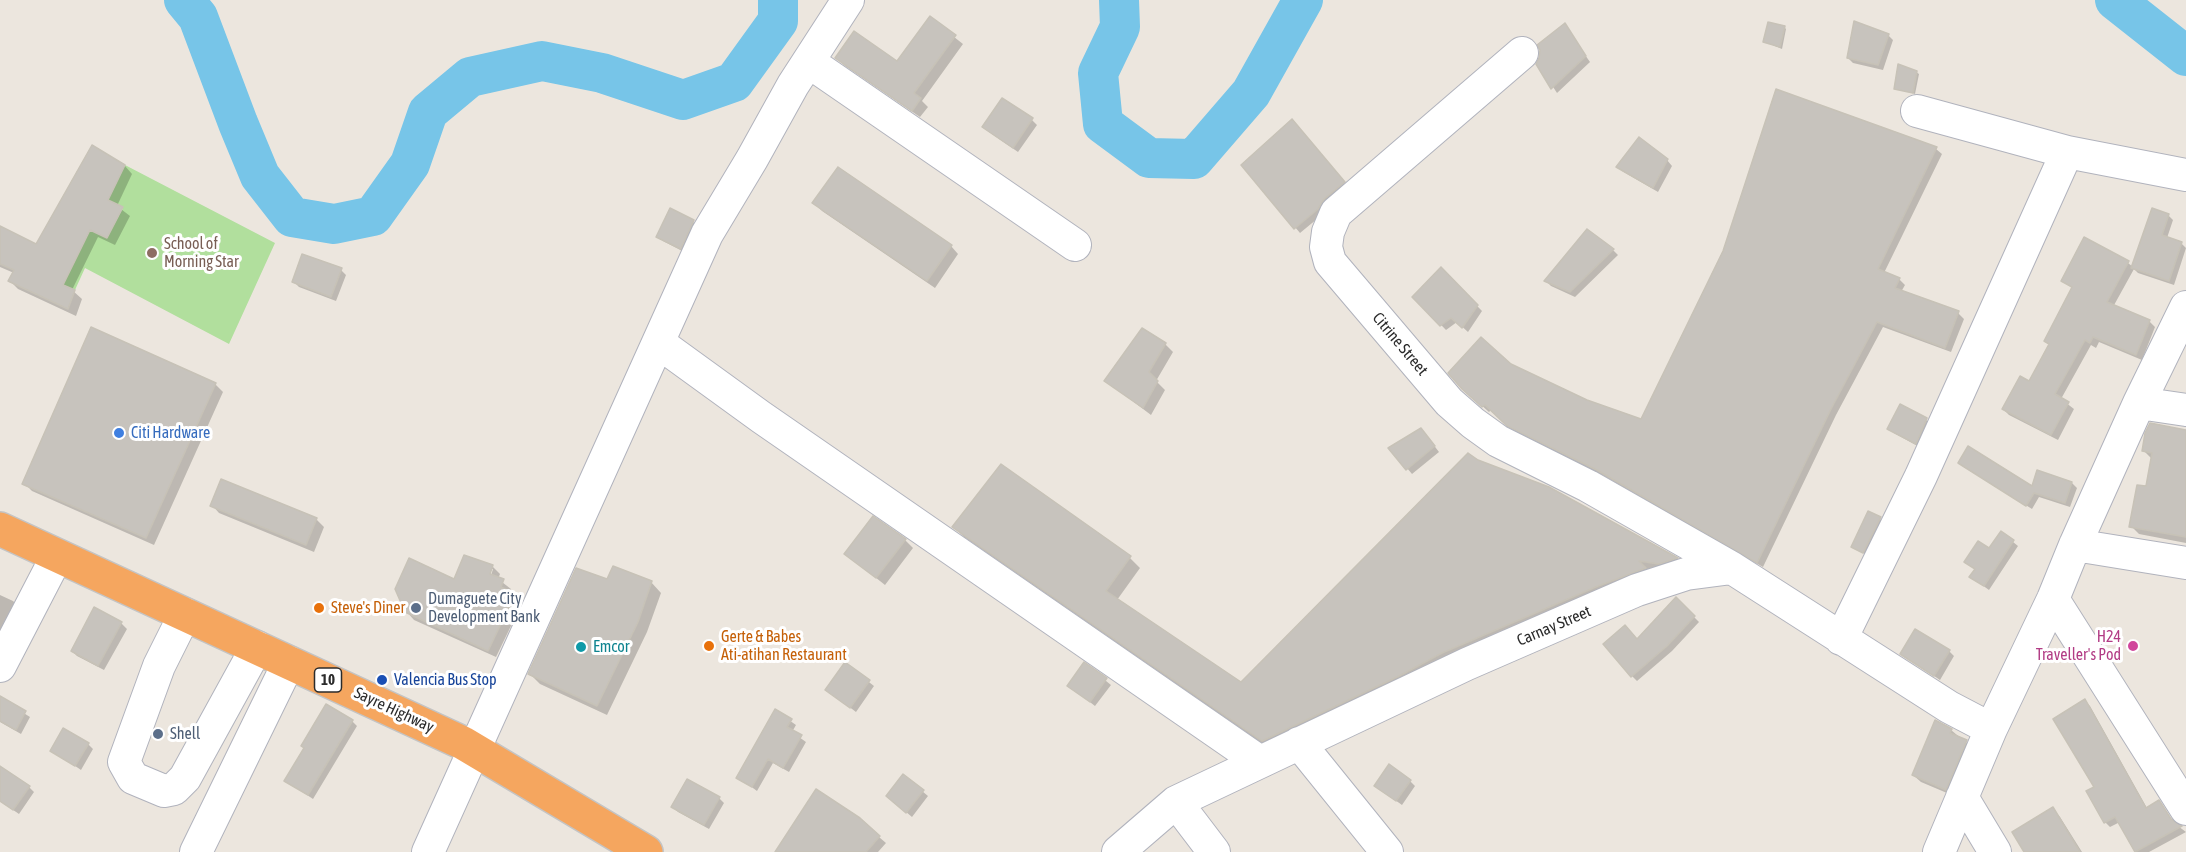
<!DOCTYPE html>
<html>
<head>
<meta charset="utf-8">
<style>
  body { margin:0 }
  canvas { display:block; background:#ece6de }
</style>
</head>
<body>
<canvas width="2186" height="852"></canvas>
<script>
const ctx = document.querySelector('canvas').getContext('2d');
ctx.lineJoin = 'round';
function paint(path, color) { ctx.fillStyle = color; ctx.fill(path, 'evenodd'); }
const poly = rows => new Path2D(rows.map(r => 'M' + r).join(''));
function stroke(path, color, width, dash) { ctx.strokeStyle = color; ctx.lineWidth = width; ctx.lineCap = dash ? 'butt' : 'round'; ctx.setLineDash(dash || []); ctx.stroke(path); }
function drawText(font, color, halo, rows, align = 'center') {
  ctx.font = font + ' "Asap Condensed",sans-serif'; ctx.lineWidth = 6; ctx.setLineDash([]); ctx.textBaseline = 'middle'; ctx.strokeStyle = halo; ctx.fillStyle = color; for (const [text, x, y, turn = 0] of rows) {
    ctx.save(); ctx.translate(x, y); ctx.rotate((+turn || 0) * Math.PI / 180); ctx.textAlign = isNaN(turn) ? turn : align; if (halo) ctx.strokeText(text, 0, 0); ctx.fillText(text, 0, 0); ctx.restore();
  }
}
paint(poly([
  [125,165,275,243,229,344,85,268,75,290,17,263,27,240,73,265,90,230,107,238,123,208,108,200]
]), '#b1df9d');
paint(poly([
  [930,18,963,44,922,101,928,107,920,117,845,66,837,58,897,63],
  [1564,25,1590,62,1557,93,1538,64],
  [1784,27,1786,29,1782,49,1765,42],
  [1888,35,1893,40,1883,70,1853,63,1848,58],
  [1916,72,1919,74,1915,94,1896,88],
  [1032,120,1037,125,1018,152,989,132],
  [1296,126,1348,188,1323,214,1300,233,1243,165],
  [1936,149,1942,154,1884,273,1899,279,1905,285,1901,292,1958,313,1964,319,1951,352,1883,327,1836,415,1763,567,1604,476,1515,431,1492,409,1489,412,1470,395,1510,365,1587,401,1642,421],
  [1667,160,1672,166,1658,192,1622,171,1618,166],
  [125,166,132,174,117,206,130,216,115,245,98,237,72,290,82,299,76,316,18,289,10,281,14,273,0,267,0,228,37,246],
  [814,203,951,246,958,254,935,288,822,211],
  [670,210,693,222,698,227,686,253,663,241,658,236],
  [2168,215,2173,220,2167,238,2181,243,2186,248,2174,285,2138,273,2134,269,2113,307,2149,321,2155,327,2142,360,2099,342,2096,348,2091,345,2061,399,2074,409,2058,440,2009,415,2003,409,2029,383,2050,345,2046,341,2073,289,2062,280,2085,239,2128,263,2133,267],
  [1613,250,1618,255,1575,297,1551,286,1546,281],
  [1441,269,1482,311,1468,332,1457,322,1446,330,1414,297],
  [341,270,346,275,336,301,299,287,294,282],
  [1142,330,1165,344,1173,352,1156,381,1165,390,1151,415,1106,381],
  [215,384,223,392,154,545,32,491,24,483],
  [1926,420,1931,425,1921,448,1894,433,1889,428],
  [2186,431,2186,543,2139,534,2131,526,2147,488,2151,458,2144,451],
  [1426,435,1439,452,1412,474,1390,448],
  [1477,461,1548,488,1677,559,1686,568,1670,574,1646,570,1654,579,1273,751,964,537,954,527,1130,558,1140,568,1117,600,1241,684],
  [1965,467,2032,489,2072,483,2077,488,2070,507,2039,497,2032,509],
  [222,481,317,520,324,527,314,552,219,513,212,505],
  [1880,519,1885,524,1869,557,1852,546],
  [2002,533,2018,546,1989,590,1971,577,1976,570,1966,562,1990,550],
  [905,540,913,548,885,585,846,554],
  [492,566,500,574,498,579,511,589,509,593,522,603,496,657,414,620,406,611,455,581],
  [490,569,493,569,489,582],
  [607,581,651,582,661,593,647,632,607,715,540,684,530,674],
  [0,595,13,601,18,606,0,634],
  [1676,599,1699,622,1672,651,1637,681,1632,676,1638,641],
  [95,609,122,624,127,629,104,670,77,656,72,651],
  [1949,651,1954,656,1940,680,1902,654],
  [846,664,874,686,856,712,827,690],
  [1085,664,1111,685,1095,706,1069,686],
  [0,698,30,717,21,734,0,722],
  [2085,701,2090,706,2147,808,2159,802,2174,823,2186,832,2149,852,2136,852,2120,822,2110,827,2105,822],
  [776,711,796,725,792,732,806,742,789,772,773,763,757,791,738,777],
  [352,721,357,726,313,799,286,781],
  [1951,730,1974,749,1954,796,1921,782,1913,775],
  [88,744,93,749,81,770,52,750],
  [904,776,928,796,912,817,893,801],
  [0,780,29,787,34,792,19,814,0,801],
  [1410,781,1415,786,1402,805,1381,790],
  [719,798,724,803,709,829,678,812,673,807],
  [2053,809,2060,817,2082,852,2026,852],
  [879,837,886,843,878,852,781,852]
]), '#0003');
stroke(poly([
  [184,0,198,17,238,123,260,176,292,217,334,224,373,216,410,164,428,112,470,77,542,61,602,73,683,100,734,82,778,21,778,0],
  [1119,0,1120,27,1098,73,1103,124,1149,158,1194,159,1251,93,1303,0],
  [2115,0,2186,56]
]), '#77c5e8', 40);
const building = poly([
  [930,16,956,35,914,93,921,98,912,111,835,58,854,31,897,61,930,16],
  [1854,21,1889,34,1878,65,1847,58,1854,21],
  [1768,22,1785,26,1780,47,1763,42,1768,22],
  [1565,23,1586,56,1551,89,1536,64,1539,58,1540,50,1537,45,1565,23],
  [1898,64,1917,71,1913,93,1894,89,1898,64],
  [1776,89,1937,147,1878,269,1900,278,1895,288,1959,311,1945,348,1877,322,1831,409,1757,563,1597,470,1507,426,1485,405,1482,407,1462,389,1448,373,1481,337,1511,364,1587,400,1641,419,1723,251,1776,89],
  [1002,98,1033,118,1013,148,982,127,1002,98],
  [1292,119,1345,182,1324,199,1318,209,1294,229,1241,165,1292,119],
  [1639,137,1668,159,1653,188,1616,167,1639,137],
  [92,145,125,165,108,200,123,207,107,238,90,230,63,285,75,290,68,309,8,281,14,270,0,264,0,226,36,244,92,145],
  [838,167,952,245,927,281,812,203,838,167],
  [670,208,694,220,681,249,656,237,670,208],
  [2152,208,2169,214,2162,235,2182,242,2169,281,2131,268,2152,208],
  [1587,229,1614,249,1570,292,1544,281,1587,229],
  [2084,237,2129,261,2107,302,2150,320,2136,355,2093,337,2090,343,2085,340,2055,394,2069,402,2051,435,2002,409,2020,376,2029,381,2049,344,2044,341,2072,287,2061,281,2084,237],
  [302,254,342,268,331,297,292,282,302,254],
  [1441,267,1478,305,1462,328,1451,318,1440,326,1412,297,1441,267],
  [91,327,216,383,146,538,22,484,91,327],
  [1142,328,1166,343,1149,372,1158,381,1143,408,1104,381,1142,328],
  [1900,404,1927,418,1916,444,1887,429,1900,404],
  [2150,423,2186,430,2186,537,2129,527,2137,485,2146,486,2152,453,2142,451,2145,433,2150,423],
  [1421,428,1435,446,1406,470,1388,448,1421,428],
  [1968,446,2032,486,2037,470,2072,482,2065,503,2034,493,2026,506,1958,463,1968,446],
  [1468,453,1478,460,1549,487,1678,558,1659,564,1639,561,1646,568,1598,586,1442,653,1399,676,1262,741,952,527,1001,464,1131,556,1106,591,1241,682,1468,453],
  [221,479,317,518,306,545,210,506,221,479],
  [1868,511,1881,517,1863,553,1851,547,1868,511],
  [873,516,906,539,876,578,844,554,873,516],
  [2001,531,2014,540,1984,586,1969,577,1975,569,1964,562,1978,541,1989,548,2001,531],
  [464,555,493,565,490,574,504,579,501,587,515,594,488,651,405,612,395,589,409,558,454,579,464,555],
  [613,566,652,581,638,622,597,706,528,674,576,568,607,579,613,566],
  [1676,597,1695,616,1667,646,1631,677,1603,644,1625,625,1637,639,1676,597],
  [94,607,122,622,98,666,71,651,94,607],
  [1915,629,1950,650,1934,676,1900,654,1915,629],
  [845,662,870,680,850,708,825,690,845,662],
  [1084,662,1107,678,1090,702,1067,686,1084,662],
  [0,696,26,711,16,730,0,721,0,696],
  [2085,699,2146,808,2159,800,2171,819,2182,826,2135,852,2115,817,2104,823,2086,791,2094,787,2053,719,2085,699],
  [326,704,353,720,308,795,284,781,304,748,301,746,326,704],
  [775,709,792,719,787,727,802,735,783,768,768,759,752,787,736,778,775,709],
  [1935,720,1952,729,1950,733,1967,740,1946,790,1912,775,1935,720],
  [63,728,89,743,75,766,50,751,63,728],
  [1389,764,1411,780,1396,801,1374,786,1389,764],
  [0,766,30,786,13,810,0,801,0,766],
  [903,774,924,790,906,813,886,796,903,774],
  [687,779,720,797,704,825,671,807,687,779],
  [816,789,860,818,880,836,866,852,775,852,816,789],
  [2053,807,2080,852,2024,852,2012,832,2053,807]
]);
paint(building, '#c7c3bd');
stroke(building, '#c7c2b7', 1.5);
const minor = poly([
  [1522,53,1336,213,1328,232,1326,247,1330,262,1449,402,1473,423,1498,441,1588,486,1732,568],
  [809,62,1075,245],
  [1917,111,2067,152],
  [659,343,761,417,1260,762],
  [2139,403,2186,410],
  [2075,545,2186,563],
  [2053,599,2186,809],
  [185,614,159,666,124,762,133,778,164,791,174,789,185,778,257,647],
  [1841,639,1921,476,2067,152,2186,175],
  [0,666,57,556],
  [1299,743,1387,852],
  [1962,797,1995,852],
  [1176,802,1214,852],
  [196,852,289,662],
  [428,852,707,234,752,159,793,85,848,0],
  [1118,852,1176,802,1467,664,1637,590,1686,574,1732,568,1949,707,1991,729],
  [1939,852,1991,729,2053,599,2075,545,2139,403,2186,307]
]);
const highway = poly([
  [0,529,463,743,646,852]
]);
stroke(minor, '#b1b3bd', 34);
stroke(highway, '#c4c4c4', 36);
stroke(minor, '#fff', 32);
stroke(highway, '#f5a65f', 33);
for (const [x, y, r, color] of [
  [152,253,6,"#8d6e63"],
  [119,433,6,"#3f7fe0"],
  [319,608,6,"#e8710a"],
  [416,608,6,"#5c6f8a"],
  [709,646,6,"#e8710a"],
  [2133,646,6,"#d1479c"],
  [581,647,6,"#0f9aa8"],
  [382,680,6,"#1a4fb4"],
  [158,734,6,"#5c6f8a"]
]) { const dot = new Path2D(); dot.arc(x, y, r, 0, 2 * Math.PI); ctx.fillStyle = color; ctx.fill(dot); stroke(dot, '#fff', 2); }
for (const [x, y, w] of [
  [328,680,27]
]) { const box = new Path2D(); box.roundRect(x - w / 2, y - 12, w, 24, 4.5); ctx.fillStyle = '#fff'; ctx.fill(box); stroke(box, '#2b2b2b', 1.5); }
drawText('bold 15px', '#2b2b2b', null, [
  ["10",328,680]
]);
drawText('16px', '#785e54', '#fff', [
  ["School of",164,244],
  ["Morning Star",164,262]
], 'left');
drawText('16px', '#2b2b2b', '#fff', [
  ["Citrine Street",1400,344,50],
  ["Carnay Street",1554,626,-23],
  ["Sayre Highway",394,710,25]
]);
drawText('16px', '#366cbe', '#fff', [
  ["Citi Hardware",131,433]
], 'left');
drawText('16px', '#4e5e75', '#fff', [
  ["Dumaguete City",428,599],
  ["Development Bank",428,617],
  ["Shell",170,734]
], 'left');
drawText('16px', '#c56008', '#fff', [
  ["Steve's Diner",331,608],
  ["Gerte & Babes",721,637],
  ["Ati-atihan Restaurant",721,655]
], 'left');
drawText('16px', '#b23c85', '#fff', [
  ["H24",2121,637],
  ["Traveller's Pod",2121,655]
], 'right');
drawText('16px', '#0d838f', '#fff', [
  ["Emcor",593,647]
], 'left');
drawText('16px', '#164399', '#fff', [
  ["Valencia Bus Stop",394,680]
], 'left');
</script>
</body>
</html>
